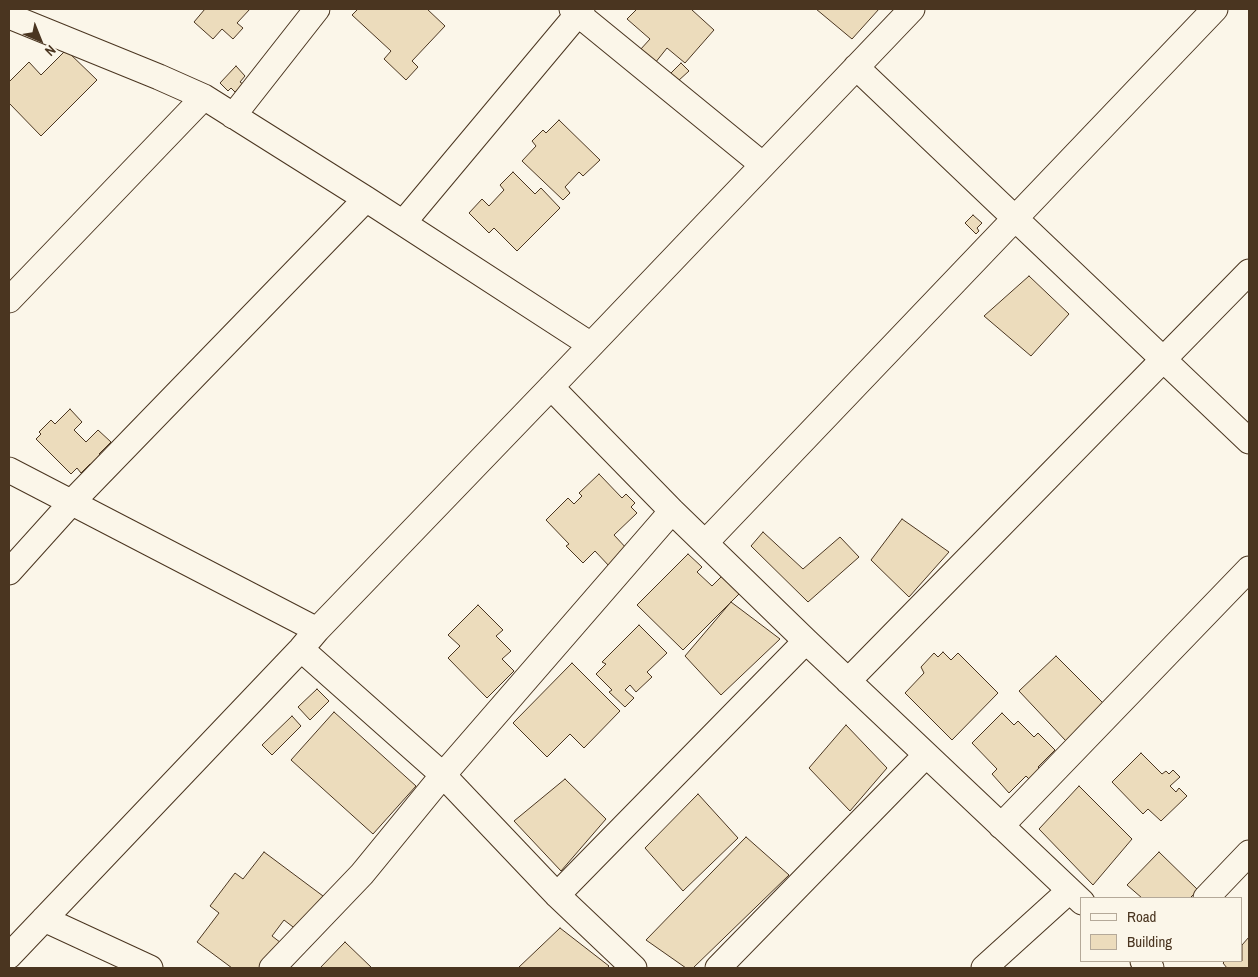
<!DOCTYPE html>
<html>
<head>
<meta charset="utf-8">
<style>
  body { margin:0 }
  #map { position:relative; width:1258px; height:977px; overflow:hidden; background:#fbf6e9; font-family:"Archivo Narrow",sans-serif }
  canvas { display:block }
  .frame { position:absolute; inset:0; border:10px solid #4a3520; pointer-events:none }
  .legend { position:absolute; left:1080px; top:897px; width:162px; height:65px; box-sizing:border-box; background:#fbf6e9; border:1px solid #b4a999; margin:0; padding:6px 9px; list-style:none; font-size:15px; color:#4a3520 }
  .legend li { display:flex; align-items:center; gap:10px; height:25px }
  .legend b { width:25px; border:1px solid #b4a999 }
  .north { position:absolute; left:15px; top:15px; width:50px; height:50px; -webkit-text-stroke:4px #fbf6e9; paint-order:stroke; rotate:136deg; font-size:14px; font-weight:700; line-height:20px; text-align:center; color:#4a3520 }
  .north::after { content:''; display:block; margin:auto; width:18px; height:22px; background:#4a3520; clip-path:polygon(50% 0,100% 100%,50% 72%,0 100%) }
</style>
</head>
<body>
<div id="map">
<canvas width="1258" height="977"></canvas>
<div class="frame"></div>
<ul class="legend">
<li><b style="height:6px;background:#fbf6e9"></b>Road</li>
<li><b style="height:14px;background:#ecdcbc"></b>Building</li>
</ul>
<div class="north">N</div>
</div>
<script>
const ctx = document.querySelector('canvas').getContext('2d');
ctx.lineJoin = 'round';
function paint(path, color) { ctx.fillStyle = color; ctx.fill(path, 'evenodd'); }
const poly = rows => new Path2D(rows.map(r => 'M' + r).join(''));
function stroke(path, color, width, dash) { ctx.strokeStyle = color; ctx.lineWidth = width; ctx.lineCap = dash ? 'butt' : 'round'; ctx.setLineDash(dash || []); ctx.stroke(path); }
const building = poly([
  [205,9,250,9,237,23,243,28,233,39,222,29,213,39,194,22,205,9],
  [358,9,427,9,445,26,412,61,418,67,406,80,384,59,391,51,352,15,358,9],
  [637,9,693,9,692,10,714,30,685,63,667,48,655,63,640,50,650,39,627,19,637,9],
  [816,9,879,9,852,39,816,9],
  [66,50,97,80,41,136,9,103,9,82,29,62,41,75,66,50],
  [681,63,689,71,678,81,671,73,681,63],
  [236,66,245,76,240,82,243,84,235,92,231,88,228,91,220,83,236,66],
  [559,120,600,160,583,176,579,172,565,187,570,193,563,200,522,161,536,146,532,141,543,130,546,133,559,120],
  [513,172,535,194,541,188,560,208,517,251,494,228,489,233,469,213,482,199,489,206,504,190,500,185,513,172],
  [973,215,982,223,977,228,979,231,976,234,965,223,973,215],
  [1029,276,1069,314,1031,356,984,316,1029,276],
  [70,409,82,422,74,430,86,442,98,430,111,442,99,454,103,457,94,467,90,464,81,473,77,468,71,474,36,439,41,434,39,432,51,420,55,424,70,409],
  [599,474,622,498,626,494,635,503,631,507,637,513,614,535,628,550,610,567,595,551,583,563,566,546,569,544,546,520,568,498,574,504,582,496,579,493,599,474],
  [902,519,949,552,909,597,871,560,902,519],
  [763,532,803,569,840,537,859,557,808,602,751,546,763,532],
  [688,554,702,567,697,572,712,586,725,573,743,590,683,650,637,605,688,554],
  [731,602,780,639,721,695,685,656,731,602],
  [478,605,503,630,496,636,511,651,502,659,514,671,487,698,448,658,460,646,448,635,478,605],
  [639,625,667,653,647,672,652,677,636,692,630,685,625,690,634,698,625,707,609,692,612,690,596,674,606,664,602,662,639,625],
  [943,652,951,660,958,653,998,693,952,740,905,693,924,673,921,667,934,653,938,657,943,652],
  [1056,656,1103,703,1066,741,1019,691,1056,656],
  [572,663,620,711,584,748,570,734,547,757,513,723,572,663],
  [317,689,329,701,310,720,298,707,317,689],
  [334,712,416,786,373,834,291,760,334,712],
  [1002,713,1014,725,1018,721,1034,737,1038,733,1055,750,1038,767,1042,771,1031,781,1026,776,1009,793,992,774,997,769,972,743,1002,713],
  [292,716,301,726,272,755,262,745,292,716],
  [846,725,887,768,850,811,809,768,846,725],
  [1141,753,1162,774,1166,771,1169,774,1173,770,1180,777,1170,786,1176,792,1179,788,1187,796,1161,821,1148,809,1143,814,1112,782,1141,753],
  [565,779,606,819,561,871,514,821,565,779],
  [1079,786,1132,839,1093,885,1039,829,1079,786],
  [698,794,738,838,683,891,645,848,698,794],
  [746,837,789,875,693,968,686,968,646,940,746,837],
  [264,852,323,896,297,930,284,920,272,936,285,946,268,968,232,968,197,942,219,913,210,906,235,873,243,879,264,852],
  [1159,852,1198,890,1190,898,1142,898,1127,885,1159,852],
  [560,928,609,966,607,968,518,968,560,928],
  [1249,937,1249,968,1227,968,1223,963,1225,961,1242,961,1242,945,1249,937],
  [345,942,372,968,320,968,345,942]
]);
paint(building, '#ecdcbc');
stroke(building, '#4a3520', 1);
const minor = poly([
  [572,9,763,165],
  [9,16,159,77,204,97,366,199,591,345],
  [856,67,1249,441],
  [233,116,317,9],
  [403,223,582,9],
  [9,300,204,97],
  [551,387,672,511,806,641,1082,902],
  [9,470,317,630],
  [705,543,1215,9],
  [9,572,72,502,366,199],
  [301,649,443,775,557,895,634,968],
  [848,681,1249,272],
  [1001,826,1249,569],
  [557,895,806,641],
  [1206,898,1249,853],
  [44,919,150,968],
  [9,956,301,649,317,630,551,387,912,9],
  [1143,961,1151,968],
  [272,968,362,874,443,775,672,511],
  [718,968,926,755],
  [984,968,1069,891]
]);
stroke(minor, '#4a3520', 27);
stroke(minor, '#fbf6e9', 25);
</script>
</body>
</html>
